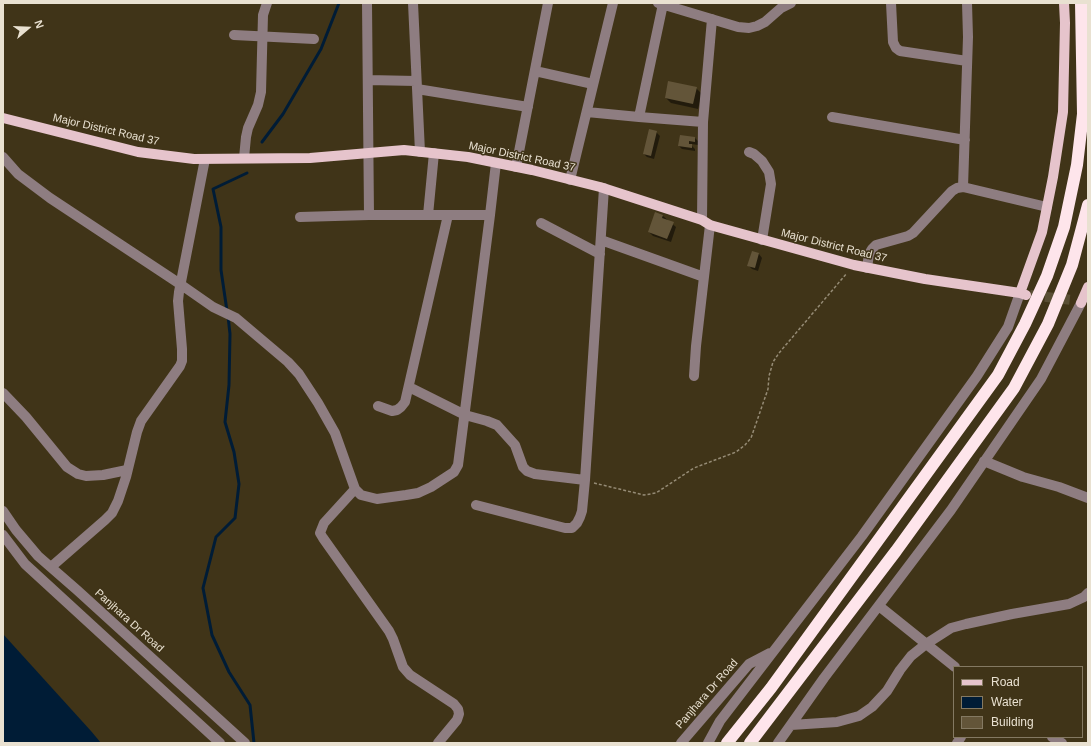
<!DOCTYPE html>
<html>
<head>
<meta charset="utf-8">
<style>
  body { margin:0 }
  #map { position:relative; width:1091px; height:746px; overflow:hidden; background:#403418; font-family:Arial,sans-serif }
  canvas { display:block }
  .frame { position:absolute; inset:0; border:4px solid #e9e1d1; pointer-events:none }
  .legend { position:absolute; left:953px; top:666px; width:130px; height:72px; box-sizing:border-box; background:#403418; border:1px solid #847962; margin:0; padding:5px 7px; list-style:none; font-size:12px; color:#e9e1d1 }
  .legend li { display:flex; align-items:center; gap:8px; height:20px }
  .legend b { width:20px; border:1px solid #847962 }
  .north { position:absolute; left:8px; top:8px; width:40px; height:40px; -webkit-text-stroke:3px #403418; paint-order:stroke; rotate:71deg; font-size:11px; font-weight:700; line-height:16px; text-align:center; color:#e9e1d1 }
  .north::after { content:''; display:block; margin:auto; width:14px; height:18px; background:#e9e1d1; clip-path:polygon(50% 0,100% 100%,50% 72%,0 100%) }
</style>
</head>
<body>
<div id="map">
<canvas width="1091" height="746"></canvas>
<div class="frame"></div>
<ul class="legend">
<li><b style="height:5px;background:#e6c4cc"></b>Road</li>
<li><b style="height:11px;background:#001c36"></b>Water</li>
<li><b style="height:11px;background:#635539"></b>Building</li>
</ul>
<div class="north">N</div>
</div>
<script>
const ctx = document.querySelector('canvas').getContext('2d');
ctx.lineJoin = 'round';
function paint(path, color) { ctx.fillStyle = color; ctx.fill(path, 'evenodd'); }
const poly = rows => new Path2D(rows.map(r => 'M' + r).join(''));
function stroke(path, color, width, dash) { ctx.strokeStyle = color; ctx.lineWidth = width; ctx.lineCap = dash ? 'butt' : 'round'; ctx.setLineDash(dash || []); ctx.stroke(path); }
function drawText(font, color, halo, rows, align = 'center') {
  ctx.font = font + ' Arial,sans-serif'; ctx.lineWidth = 3; ctx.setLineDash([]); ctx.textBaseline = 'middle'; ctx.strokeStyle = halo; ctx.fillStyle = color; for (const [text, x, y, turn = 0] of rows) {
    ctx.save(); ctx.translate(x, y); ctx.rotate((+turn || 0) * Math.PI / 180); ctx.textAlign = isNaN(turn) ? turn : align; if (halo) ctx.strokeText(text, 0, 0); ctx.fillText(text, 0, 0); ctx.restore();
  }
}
paint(poly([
  [3,634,91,731,101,743,3,743]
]), '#001c36');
paint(poly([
  [696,88,702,94,698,109,671,103,666,98],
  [656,132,660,136,654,159,647,157,644,154],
  [695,138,698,141,698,145,692,144,692,146,695,149,695,151,682,149,679,146],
  [656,213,663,216,676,227,671,242,653,236,649,232],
  [752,252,759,254,762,258,758,271,752,269,748,265]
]), '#0007');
stroke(poly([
  [262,142,283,114,321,49,339,3],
  [227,311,221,270,221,227,213,189,247,173],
  [228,316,230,334,229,385,225,422,234,452,239,484,235,518,216,537,203,588,212,635,229,672,250,705,254,743]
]), '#001c36', 3);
paint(poly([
  [668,81,697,87,693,104,665,98],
  [649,129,657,131,651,156,643,154],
  [680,135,695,137,695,142,689,141,689,144,692,144,692,148,678,146],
  [655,212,663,215,662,218,674,222,667,239,648,232],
  [752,251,759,253,755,268,747,266]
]), '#635539');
stroke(poly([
  [1030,295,1072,300]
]), '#594e34', 10, [10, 5]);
stroke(poly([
  [594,483,644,495,656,493,694,468,736,452,745,445,751,438,768,389,769,376,773,362,779,353,847,273]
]), '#958b75', 1.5, [3, 2]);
stroke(poly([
  [367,3,369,215],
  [413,3,420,152],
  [658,3,738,27,749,28,757,26,765,22,781,8,791,3],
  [891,3,893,42,896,48,900,51,967,61],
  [234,35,314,39],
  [535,71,593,84],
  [368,80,416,81],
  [417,89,528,107],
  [587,112,639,117,703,122],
  [639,117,663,4],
  [832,117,965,140],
  [749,152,754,154,762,161,769,172,771,184,762,240],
  [3,157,18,174,50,198,180,284,213,307,236,318,288,362,299,374,318,403,335,433,355,489,361,495,377,499,406,495,418,493,431,487,454,472,458,465,490,215,496,163],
  [244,158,246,137,248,128,258,105,261,92,263,15,267,3],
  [516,167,548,3],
  [570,180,613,3],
  [963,187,968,37,967,3],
  [428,215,434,153],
  [300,217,369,215,490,215],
  [702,220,703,122,712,19],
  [541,223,600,254],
  [601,240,704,277],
  [867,268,869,254,872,249,876,245,908,236,913,233,952,191,957,188,963,187,1047,207],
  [694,376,696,346,710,225],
  [409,387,465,415,487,421,497,425,515,445,523,467,527,471,535,474,585,480],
  [3,393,26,417,67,467,78,474,86,476,103,475,127,470],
  [378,406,392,411,397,410,401,407,405,402,448,215],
  [984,461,1023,477,1059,487,1088,498],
  [355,489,324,523,320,533,323,538,389,631,393,639,403,667,410,675,454,704,458,709,459,714,457,720,438,743],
  [476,505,565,528,572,528,577,523,580,517,582,511,585,480,604,188],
  [3,511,16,530,38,556,77,590,245,743],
  [3,535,25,564,220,743],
  [51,567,105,520,112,513,118,501,126,477,137,432,141,421,180,366,182,361,182,349,178,301,179,292,205,159],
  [879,606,955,667],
  [791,725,837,722,859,716,872,707,887,691,900,670,911,656,926,644,951,628,966,624,1012,614,1069,604,1084,597,1088,593],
  [1052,737,1062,743],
  [681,743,749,664,770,653],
  [708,743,720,721,862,536,977,376,1008,327,1020,293],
  [778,743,824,678,951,510,1041,379,1081,303],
  [957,743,961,737]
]), '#8e7d81', 10);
stroke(poly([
  [3,118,138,152,194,159,310,158,404,150,468,157,532,170,600,187,702,220,710,225,854,265,925,279,1020,293,1026,295],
  [1020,293,1042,232,1053,177,1063,112,1065,23,1064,3],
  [1081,303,1088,287]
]), '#e6c4cc', 10);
stroke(poly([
  [727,743,771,688,998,375,1025,324,1047,276,1064,227,1077,165,1083,114,1081,3],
  [750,743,896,551,1014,388,1048,324,1072,265,1088,205]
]), '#fee5eb', 12);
drawText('11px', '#e9e1d1', '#403418', [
  ["Major District Road 37",106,130,13],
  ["Major District Road 37",522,157,12],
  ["Major District Road 37",834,246,14],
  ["Panjhara Dr Road",129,621,42],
  ["Panjhara Dr Road",707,694,-49]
]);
</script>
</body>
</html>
